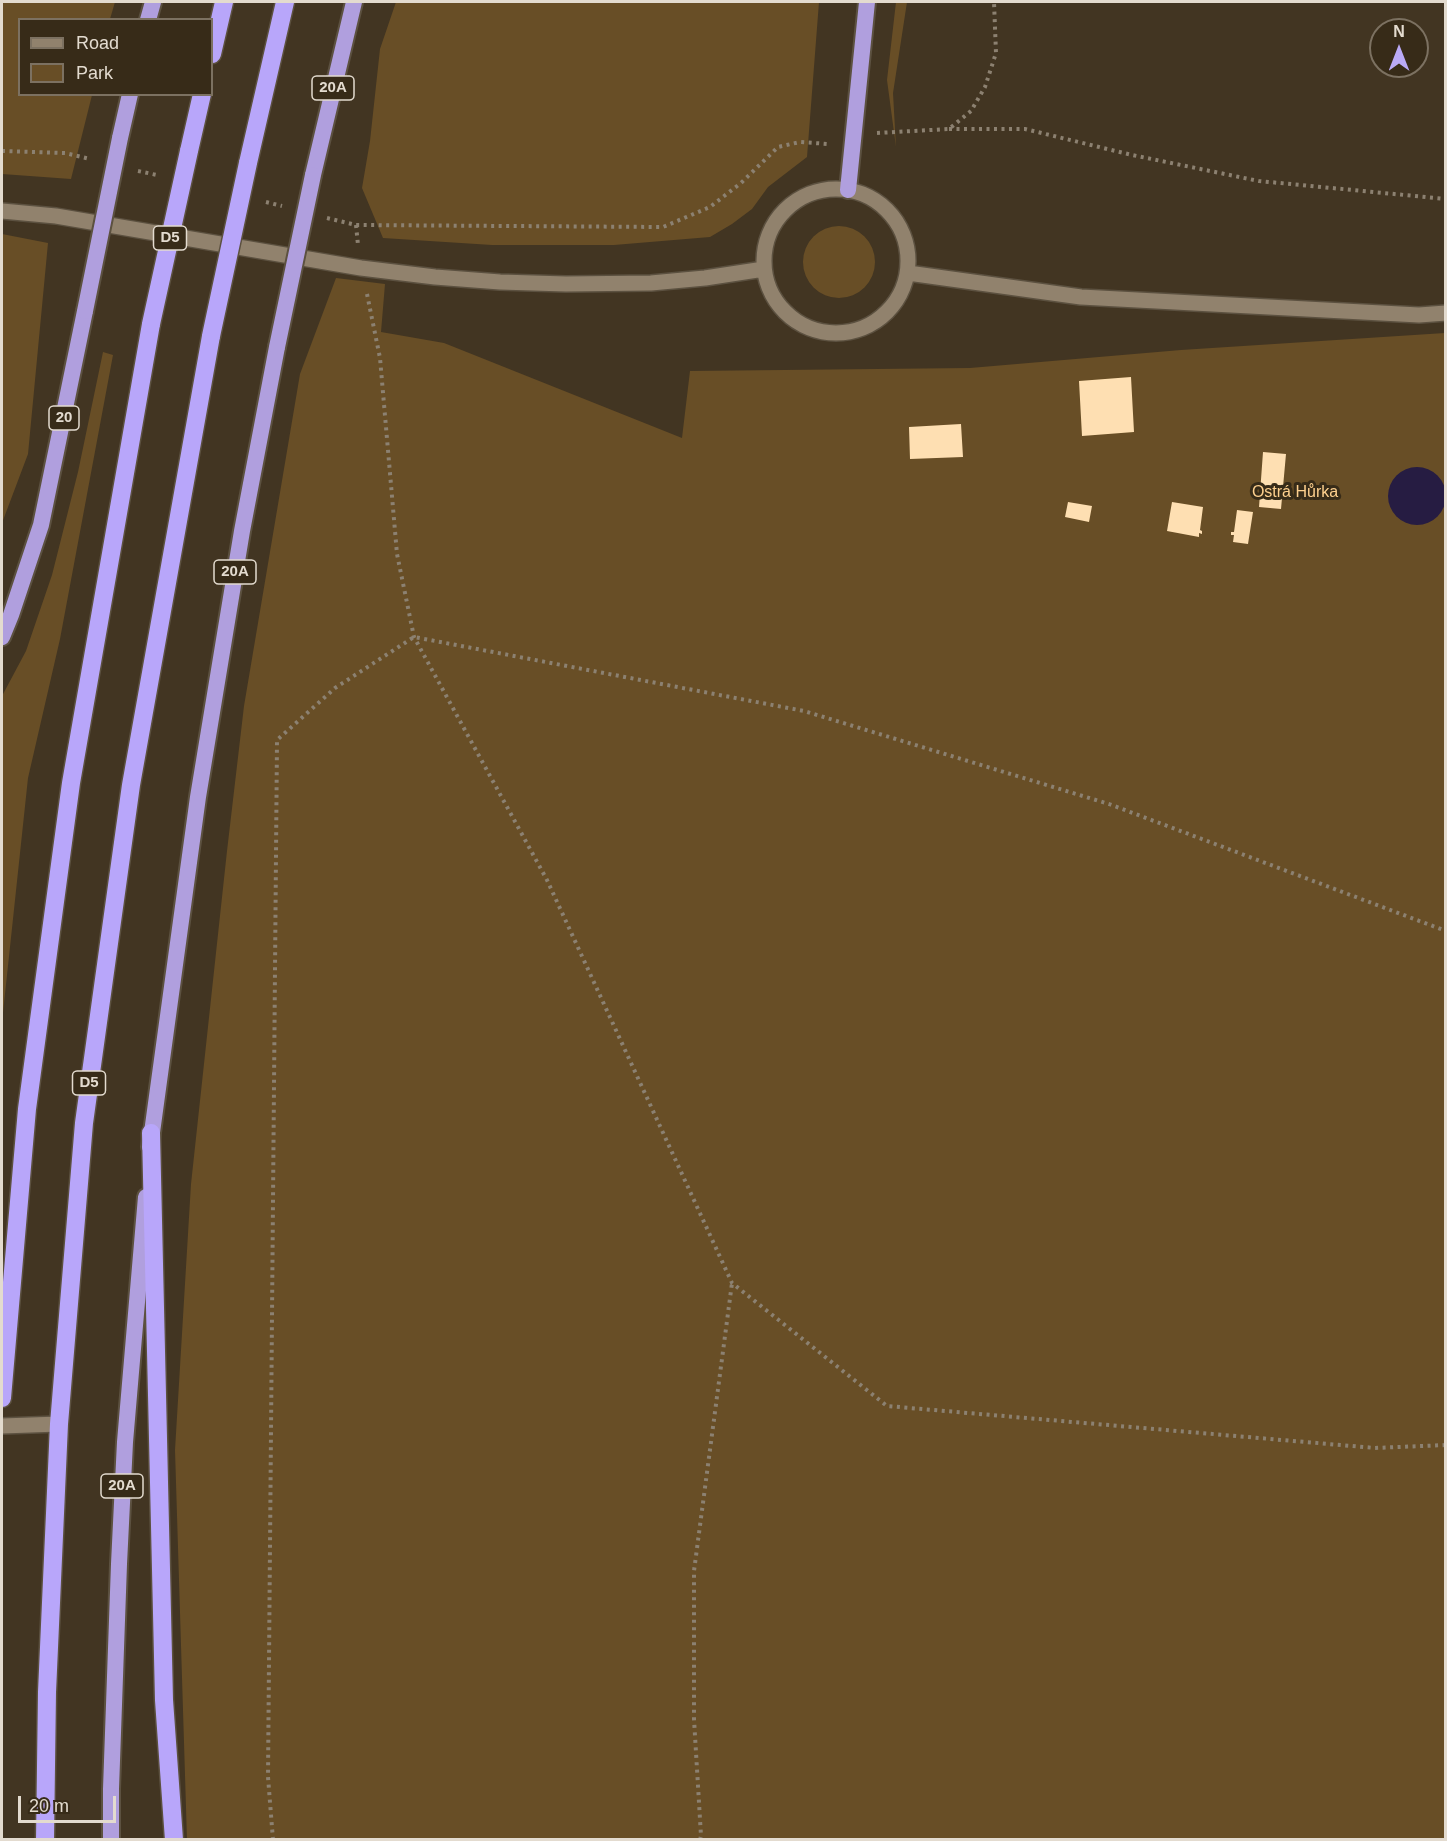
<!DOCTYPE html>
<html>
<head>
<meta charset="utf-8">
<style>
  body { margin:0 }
  #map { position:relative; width:1447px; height:1841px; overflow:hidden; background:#423522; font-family:Arial,sans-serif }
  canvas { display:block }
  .frame { position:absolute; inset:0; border:3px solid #e3dbcf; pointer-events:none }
  .legend { position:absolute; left:18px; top:18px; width:195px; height:78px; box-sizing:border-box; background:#372b18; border:2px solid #7c7161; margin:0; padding:8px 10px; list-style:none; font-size:18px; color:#e3dbcf }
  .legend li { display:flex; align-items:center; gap:12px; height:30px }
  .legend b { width:30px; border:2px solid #7c7161 }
  .north { position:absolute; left:1369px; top:18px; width:60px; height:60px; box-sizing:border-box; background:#372b18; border:2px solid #7c7161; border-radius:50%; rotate:0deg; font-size:16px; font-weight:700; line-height:24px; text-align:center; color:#e3dbcf }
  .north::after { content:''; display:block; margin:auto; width:21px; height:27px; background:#baaaf6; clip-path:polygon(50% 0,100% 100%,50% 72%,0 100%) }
  .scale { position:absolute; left:18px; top:1796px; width:98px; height:27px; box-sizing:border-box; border:3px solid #e3dbcf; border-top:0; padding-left:8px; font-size:18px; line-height:21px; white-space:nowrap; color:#e3dbcf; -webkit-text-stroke:4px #372b18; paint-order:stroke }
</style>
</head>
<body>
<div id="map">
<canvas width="1447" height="1841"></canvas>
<div class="frame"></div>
<ul class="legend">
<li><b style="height:8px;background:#91826d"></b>Road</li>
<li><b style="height:16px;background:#684e26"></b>Park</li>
</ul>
<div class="north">N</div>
<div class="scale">20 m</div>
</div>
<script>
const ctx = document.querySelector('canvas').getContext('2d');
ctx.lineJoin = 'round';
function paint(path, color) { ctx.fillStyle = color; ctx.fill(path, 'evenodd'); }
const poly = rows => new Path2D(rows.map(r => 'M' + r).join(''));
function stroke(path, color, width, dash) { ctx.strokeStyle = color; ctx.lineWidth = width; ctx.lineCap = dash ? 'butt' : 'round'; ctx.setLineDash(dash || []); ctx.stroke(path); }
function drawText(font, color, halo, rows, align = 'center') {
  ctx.font = font + ' Arial,sans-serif'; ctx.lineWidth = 6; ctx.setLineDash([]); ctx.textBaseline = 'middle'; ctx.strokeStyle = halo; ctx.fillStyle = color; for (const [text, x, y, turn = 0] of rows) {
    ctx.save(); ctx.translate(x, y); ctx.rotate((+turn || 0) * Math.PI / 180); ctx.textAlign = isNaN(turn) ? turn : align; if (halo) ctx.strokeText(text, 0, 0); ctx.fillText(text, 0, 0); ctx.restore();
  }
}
paint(poly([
  [2,2,115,2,110,19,20,20,20,94,92,95,71,179,2,174],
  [396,2,819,2,807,157,768,187,752,209,732,224,710,237,614,245,492,245,383,238,362,188,370,141,380,49],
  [896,2,907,2,893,93,896,147,887,80],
  '803 262a36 36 0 1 1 72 0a36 36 0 1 1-72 0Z',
  [2,234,48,243,28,454,2,523],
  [336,278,385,284,381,332,444,343,682,438,690,371,970,368,1181,350,1445,333,1445,1839,187,1840,175,1450,191,1184,227,851,244,706,300,374],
  [103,352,113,355,60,639,28,778,2,1022,2,696,26,651,52,575,78,472]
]), '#684e26');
paint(poly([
  '1388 496a29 29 0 1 1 58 0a29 29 0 1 1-58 0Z'
]), '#261c42');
paint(poly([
  [1131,377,1134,432,1082,436,1079,381],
  [961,424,963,457,910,459,909,427],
  [1263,452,1286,454,1281,509,1259,507],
  [1068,502,1092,506,1089,522,1065,517],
  [1172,502,1203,507,1200,530,1202,531,1202,534,1199,533,1199,537,1167,531],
  [1237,510,1253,512,1248,544,1233,542,1234,535,1231,535,1231,532,1234,532]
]), '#fedfb2');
const service = poly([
  [2,1426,59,1424]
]);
const secondary = poly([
  '764 261a72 72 0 1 1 144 0a72 72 0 1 1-144 0Z',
  [2,211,56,216,361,268,435,277,500,282,566,284,651,283,705,278,764,269],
  [908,273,1081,297,1419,315,1446,313]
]);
const trunk = poly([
  [148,20,153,2],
  [120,138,130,94],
  [313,175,354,2],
  [848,190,867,2],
  [2,637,11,615,41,525,85,311],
  [150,1147,198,797,242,531,277,347],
  [111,1840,111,1789,119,1564,125,1442,146,1197]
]);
const motorway = poly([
  [212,54,224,2],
  [189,151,202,94],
  [248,163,285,2],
  [151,1133,164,1700,174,1840],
  [2,1398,27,1109,71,783,151,324],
  [45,1840,47,1692,59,1424,84,1123,131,785,211,336]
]);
stroke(service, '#5c5140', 18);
stroke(secondary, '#5c5140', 18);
stroke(trunk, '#5c5140', 20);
stroke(motorway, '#5c5140', 21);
stroke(poly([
  [949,129,1025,129,1132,155,1259,181,1446,199],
  [877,133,949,129,971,111,985,87,996,53,994,2],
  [2,151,65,153,90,159],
  [138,171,157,175],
  [266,202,282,206],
  [327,218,356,225,663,227,710,207,741,183,778,147,800,142,828,144],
  [356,225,358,245],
  [367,294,380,358,397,554,414,637,547,880,732,1283,887,1406,1375,1448,1446,1445],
  [273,1840,268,1777,277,740,335,688,414,637,804,711,1109,804,1446,931],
  [700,1840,701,1836,694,1719,694,1571,732,1283]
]), '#8c8171', 4, [3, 4.5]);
stroke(service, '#91826d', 15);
stroke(secondary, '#91826d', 15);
stroke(trunk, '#b09fde', 16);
stroke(motorway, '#b8a6fa', 18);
const trunkBridge = poly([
  [85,311,120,138],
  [277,347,313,175]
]);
const motorwayBridge = poly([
  [151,324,189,151],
  [211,336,248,163]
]);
stroke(trunkBridge, '#5c5140', 20, []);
stroke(motorwayBridge, '#5c5140', 21, []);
stroke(trunkBridge, '#b09fde', 16);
stroke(motorwayBridge, '#b8a6fa', 18);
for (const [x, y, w] of [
  [333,88,42],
  [170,238,33],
  [64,418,30],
  [235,572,42],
  [89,1083,33],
  [122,1486,42]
]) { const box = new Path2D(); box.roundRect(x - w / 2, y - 12, w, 24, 4.5); ctx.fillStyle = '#372b18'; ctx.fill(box); stroke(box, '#e3dbcf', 1.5); }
drawText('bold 15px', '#e3dbcf', null, [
  ["20A",333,88],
  ["D5",170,238],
  ["20",64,418],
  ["20A",235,572],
  ["D5",89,1083],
  ["20A",122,1486]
]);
drawText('16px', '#fed08e', '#372b18', [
  ["Ostrá Hůrka",1295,493]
]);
</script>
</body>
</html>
